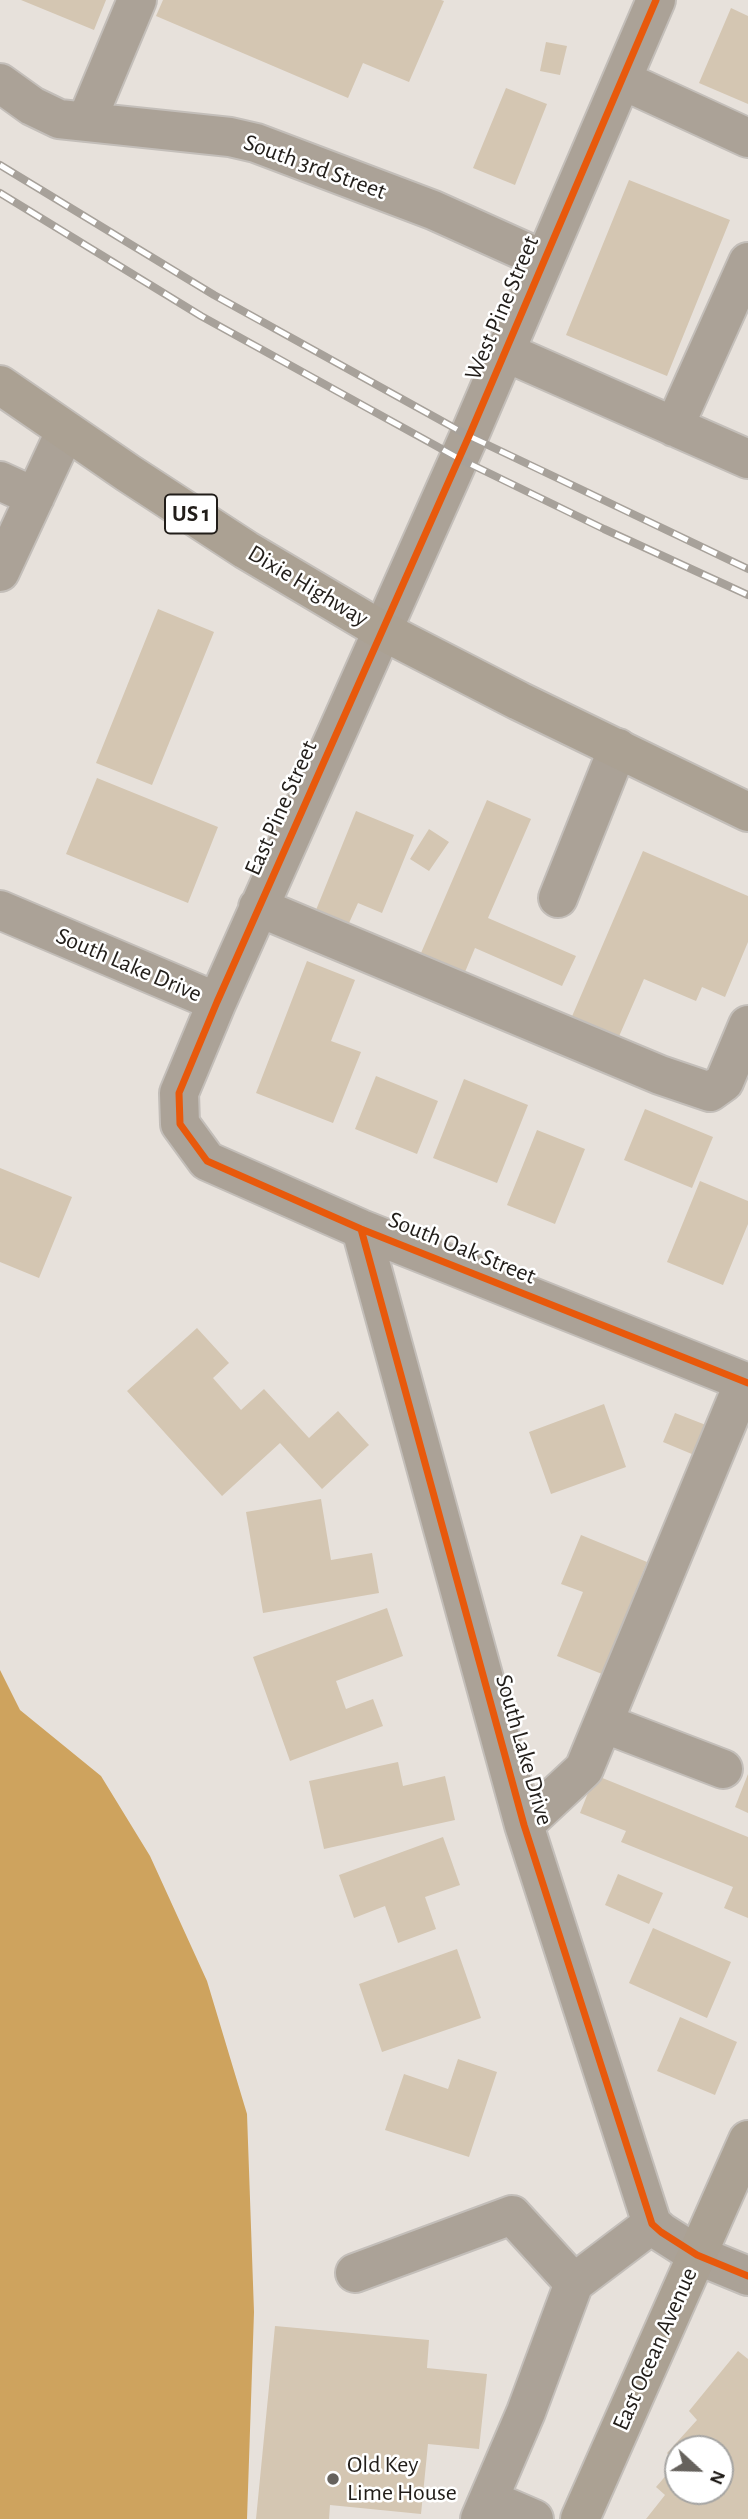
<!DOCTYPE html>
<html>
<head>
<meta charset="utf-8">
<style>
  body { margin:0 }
  #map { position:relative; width:748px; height:2519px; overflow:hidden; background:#e7e1db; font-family:"Alegreya Sans",sans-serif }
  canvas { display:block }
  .north { position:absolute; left:664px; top:2435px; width:70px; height:70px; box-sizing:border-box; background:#fff; border:2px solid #a6a5a3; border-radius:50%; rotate:112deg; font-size:19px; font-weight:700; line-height:28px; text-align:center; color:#211d19 }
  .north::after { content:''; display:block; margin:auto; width:24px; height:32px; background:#66625d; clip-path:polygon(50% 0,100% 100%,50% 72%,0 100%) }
</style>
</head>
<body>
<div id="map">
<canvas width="748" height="2519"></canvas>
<div class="north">N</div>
</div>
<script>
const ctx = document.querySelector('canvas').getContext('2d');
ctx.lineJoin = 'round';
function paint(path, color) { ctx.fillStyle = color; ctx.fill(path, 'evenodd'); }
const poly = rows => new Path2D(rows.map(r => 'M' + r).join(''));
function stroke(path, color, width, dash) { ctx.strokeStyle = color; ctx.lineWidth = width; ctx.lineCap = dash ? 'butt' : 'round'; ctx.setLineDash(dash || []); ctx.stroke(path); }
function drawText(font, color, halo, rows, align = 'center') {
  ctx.font = font + ' "Alegreya Sans",sans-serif'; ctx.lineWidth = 5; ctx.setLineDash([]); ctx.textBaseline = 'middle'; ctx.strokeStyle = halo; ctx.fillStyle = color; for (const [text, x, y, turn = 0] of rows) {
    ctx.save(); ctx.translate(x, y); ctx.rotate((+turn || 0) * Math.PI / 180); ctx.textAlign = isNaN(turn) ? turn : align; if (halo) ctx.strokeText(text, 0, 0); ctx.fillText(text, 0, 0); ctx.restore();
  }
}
paint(poly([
  [0,1670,20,1710,101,1776,150,1856,207,1981,247,2114,254,2312,247,2519,0,2519]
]), '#cea35e');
paint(poly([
  [21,0,106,0,94,30],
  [163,0,441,0,444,1,409,82,363,63,348,98,156,16],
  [731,8,748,16,748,104,699,83],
  [546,42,567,46,560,75,540,71],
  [506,88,547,104,515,185,473,168],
  [629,180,730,220,667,376,566,335],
  [158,609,214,632,152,785,96,763],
  [97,778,218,827,188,903,66,854],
  [487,800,531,819,488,918,576,956,562,986,475,948,465,972,421,953],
  [356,811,414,835,382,913,358,903,349,923,316,910],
  [429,829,449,842,429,871,410,859],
  [643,851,748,896,748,942,725,997,702,987,696,1001,644,979,617,1041,570,1021],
  [307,961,355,980,331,1041,361,1052,333,1123,256,1093],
  [376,1076,438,1101,417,1154,355,1129],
  [464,1079,528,1105,497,1183,433,1158],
  [645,1109,713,1137,692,1188,624,1160],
  [537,1130,585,1149,555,1224,507,1205],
  [0,1168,72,1197,39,1278,0,1262],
  [700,1181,748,1201,748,1224,723,1285,667,1262],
  [197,1328,229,1363,213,1378,241,1410,264,1389,309,1438,338,1411,369,1445,322,1489,280,1443,222,1496,127,1391],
  [604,1404,626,1467,551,1494,529,1432],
  [675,1413,711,1427,699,1457,663,1442],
  [321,1499,331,1560,372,1553,379,1593,263,1613,246,1512],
  [581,1535,647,1562,602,1674,557,1656,583,1592,561,1584],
  [387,1608,403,1656,336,1681,346,1709,373,1699,383,1726,290,1761,253,1657],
  [398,1762,403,1786,445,1776,455,1820,324,1849,309,1781],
  [748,1774,748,1813,735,1807],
  [595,1775,748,1837,748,1918,724,1908,733,1887,621,1842,626,1831,580,1813],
  [443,1837,460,1885,425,1897,436,1929,398,1943,385,1906,354,1918,339,1875],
  [618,1874,663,1893,649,1924,605,1905],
  [653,1928,731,1962,707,2018,629,1983],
  [457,1949,481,2018,382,2052,359,1984],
  [680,2017,737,2042,715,2095,657,2071],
  [458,2059,497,2072,469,2157,385,2130,404,2074,448,2089],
  [275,2326,429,2340,427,2368,487,2374,479,2449,428,2444,421,2514,330,2505,329,2519,256,2519],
  [738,2351,748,2359,748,2519,646,2519,665,2495,656,2487,676,2464,667,2453,697,2420,689,2411],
  [678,2449,720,2449,720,2491,678,2491]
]), '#d4c6b2');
const minor = poly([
  [656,0,469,436,217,1002,179,1093,180,1124,207,1161,361,1229,748,1383],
  [622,80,748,138],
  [0,83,32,106,59,119,230,137,256,143,433,210,544,260],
  [86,122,137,0],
  [505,352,748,459],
  [674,427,748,262],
  [0,481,35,497],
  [0,572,65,432],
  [558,898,618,748],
  [258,907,660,1075,710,1092,724,1082,748,1025],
  [0,910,217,1002],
  [361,1229,524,1825,652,2224,661,2232,697,2255,748,2276],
  [603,1723,723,1769],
  [524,1825,584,1769,744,1382],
  [355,2273,512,2215,574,2283],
  [490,2500,534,2519],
  [480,2519,526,2412,574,2283,652,2224]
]);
const major = poly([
  [0,385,128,473,246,550,381,630,519,701,748,812],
  [580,2519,748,2140]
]);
stroke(minor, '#c3beb9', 42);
stroke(major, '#c3beb9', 42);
stroke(minor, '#aba297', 38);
stroke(major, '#aba193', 38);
const rail = poly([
  [0,165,214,295,469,436,748,569],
  [0,193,201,316,458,458,604,529,748,595]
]);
stroke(rail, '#a7a19a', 8);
stroke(rail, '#fff', 5, [16]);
stroke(poly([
  [656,0,469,436,217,1002,179,1093,180,1124,207,1161,361,1229,748,1383],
  [361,1229,524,1825,652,2224,661,2232,697,2255,748,2276]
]), '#e8590c', 7);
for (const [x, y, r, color] of [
  [333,2479,7,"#66625d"]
]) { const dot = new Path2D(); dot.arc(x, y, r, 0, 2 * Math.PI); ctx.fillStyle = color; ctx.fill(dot); stroke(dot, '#fff', 2.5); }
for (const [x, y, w] of [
  [191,514,52]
]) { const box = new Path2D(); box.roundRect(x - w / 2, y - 19.5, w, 39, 5); ctx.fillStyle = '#fff'; ctx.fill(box); stroke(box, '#211d19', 2); }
drawText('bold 23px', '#211d19', null, [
  ["US 1",191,514]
]);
drawText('24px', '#211d19', '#fff', [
  ["South 3rd Street",315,167,20],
  ["West Pine Street",502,308,-67],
  ["Dixie Highway",308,586,31],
  ["East Pine Street",281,808,-66],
  ["South Lake Drive",129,965,23],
  ["South Oak Street",462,1248,22],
  ["South Lake Drive",524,1750,74],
  ["East Ocean Avenue",655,2349,-66]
]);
drawText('24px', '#211d19', '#fff', [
  ["Old Key",347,2465],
  ["Lime House",347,2493]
], 'left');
</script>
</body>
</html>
